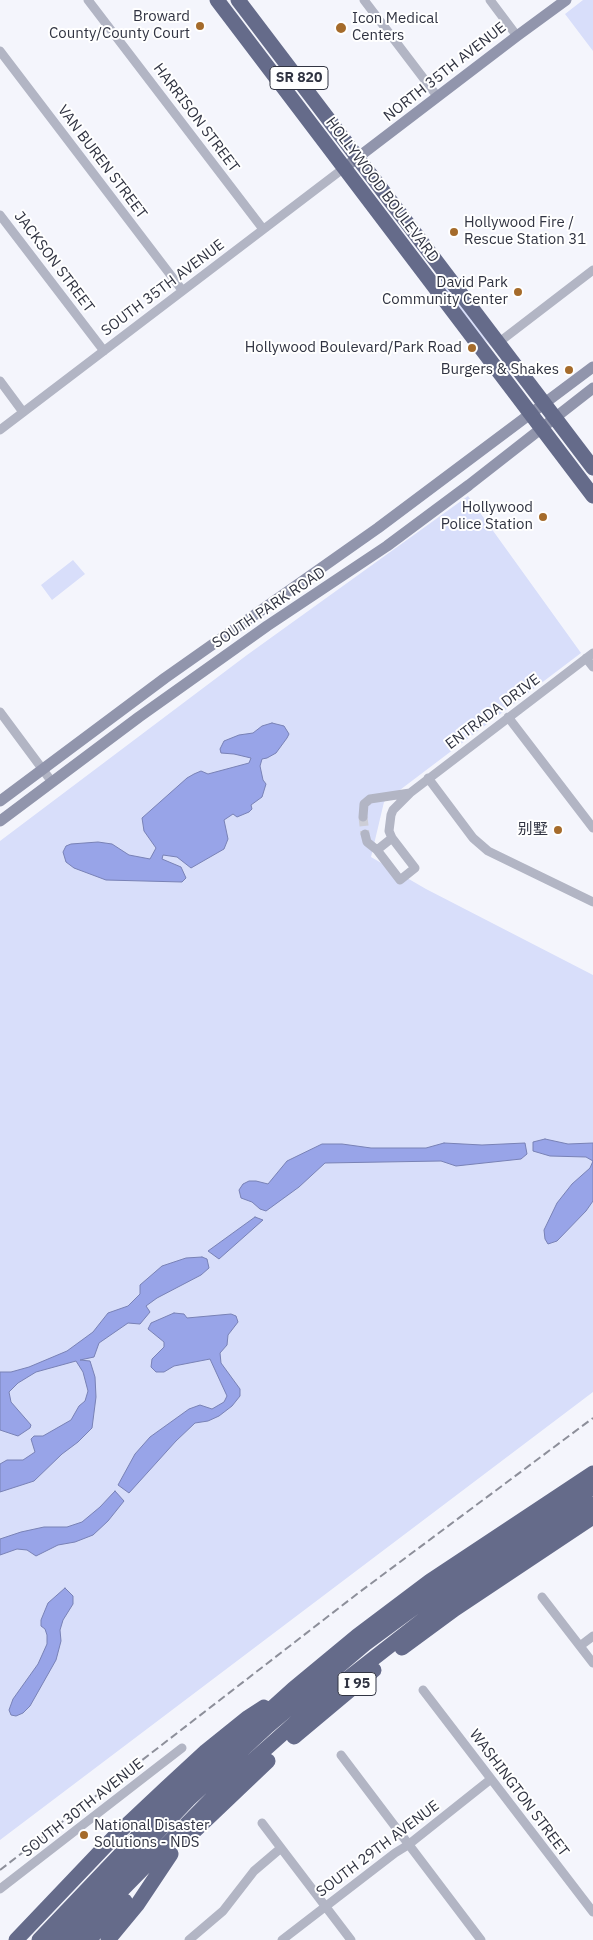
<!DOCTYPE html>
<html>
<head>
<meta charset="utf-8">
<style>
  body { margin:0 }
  canvas { display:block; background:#f4f5fc }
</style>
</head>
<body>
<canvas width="593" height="1940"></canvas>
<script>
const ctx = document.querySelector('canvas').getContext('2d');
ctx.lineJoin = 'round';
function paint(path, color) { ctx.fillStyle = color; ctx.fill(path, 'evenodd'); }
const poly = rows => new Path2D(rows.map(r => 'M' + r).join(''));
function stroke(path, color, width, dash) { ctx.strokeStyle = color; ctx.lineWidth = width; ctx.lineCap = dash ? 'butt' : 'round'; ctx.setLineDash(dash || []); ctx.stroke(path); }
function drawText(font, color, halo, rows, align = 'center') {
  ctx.font = font + ' "IBM Plex Sans","Noto Sans SC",sans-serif'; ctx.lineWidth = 4; ctx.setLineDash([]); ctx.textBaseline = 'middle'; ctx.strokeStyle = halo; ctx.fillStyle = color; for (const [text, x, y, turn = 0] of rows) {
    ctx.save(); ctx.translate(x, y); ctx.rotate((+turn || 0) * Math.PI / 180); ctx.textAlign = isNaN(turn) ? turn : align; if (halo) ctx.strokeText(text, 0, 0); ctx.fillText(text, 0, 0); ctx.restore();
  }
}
paint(poly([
  [583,0,593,0,593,51,565,14],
  [442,279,492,347,469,325,438,281],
  [468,496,581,653,384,802,371,857,426,889,593,975,593,1392,0,1840,0,841,247,655],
  [73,560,85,574,52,600,41,585]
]), '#d8defa');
const water = poly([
  [272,723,284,726,289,734,287,738,276,753,267,758,262,759,260,766,263,780,266,784,262,797,251,805,252,809,249,812,237,817,233,814,224,820,228,839,224,849,191,868,177,857,163,855,162,859,181,867,186,878,182,882,106,880,74,868,66,862,63,852,66,846,71,844,98,842,112,844,129,855,150,859,156,848,144,831,142,818,187,778,194,774,201,771,208,774,249,763,251,758,234,754,221,753,220,749,224,741,239,735,253,733,262,726,272,723],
  [545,1139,568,1144,593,1143,593,1201,586,1211,557,1241,548,1244,545,1239,544,1230,557,1203,572,1184,590,1168,593,1161,586,1157,550,1156,533,1151,533,1142,545,1139],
  [444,1143,482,1145,525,1143,527,1154,521,1159,456,1166,441,1161,325,1163,299,1187,266,1211,260,1209,252,1202,241,1198,239,1190,243,1184,249,1181,256,1181,268,1184,287,1161,322,1144,342,1144,371,1148,426,1148,444,1143],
  [255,1217,263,1220,219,1259,208,1251,255,1217],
  [202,1257,207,1259,209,1268,201,1275,157,1298,146,1306,150,1312,140,1324,128,1323,99,1343,94,1357,80,1360,90,1361,95,1377,96,1397,92,1428,78,1442,62,1454,34,1481,0,1492,0,1464,7,1460,23,1460,35,1452,31,1439,34,1436,43,1436,71,1420,79,1406,85,1401,88,1391,83,1372,76,1361,36,1372,18,1383,9,1392,11,1402,31,1425,30,1428,18,1436,0,1430,0,1372,11,1372,29,1367,67,1351,93,1332,108,1313,128,1306,140,1294,140,1285,162,1266,186,1258,202,1257],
  [174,1313,184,1314,187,1318,231,1314,236,1316,238,1322,228,1335,227,1345,220,1353,221,1363,240,1389,240,1396,232,1406,219,1416,208,1421,195,1423,176,1441,129,1493,118,1485,135,1454,150,1437,189,1409,200,1405,212,1409,224,1402,227,1396,210,1359,174,1366,164,1372,156,1372,151,1367,152,1359,164,1347,164,1342,148,1329,151,1323,174,1313],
  [115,1491,124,1501,108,1521,93,1535,75,1542,58,1545,36,1556,27,1550,17,1549,0,1555,0,1539,21,1532,44,1527,67,1527,82,1522,100,1507,115,1491],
  [65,1588,73,1596,73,1604,63,1620,60,1630,61,1641,56,1660,30,1706,23,1713,16,1716,11,1715,9,1710,13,1699,38,1664,47,1644,47,1635,45,1629,41,1626,41,1620,48,1603,65,1588]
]);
paint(water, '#98a4e8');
stroke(water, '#7982b6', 1);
stroke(poly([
  [363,817,365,834]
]), '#cdced7', 9, [9, 4.5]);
stroke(poly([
  [88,0,263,229],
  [364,0,437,96],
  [490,0,517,36],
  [0,51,182,290],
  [0,215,104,351],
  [498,343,593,270],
  [0,381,23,412],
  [0,430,344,168],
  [586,658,593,667],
  [0,712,52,782],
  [508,717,593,828],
  [428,778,473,838,488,851,593,902],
  [363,817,364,804,370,799,410,793],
  [365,834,367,842,377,850,400,880,415,868,392,838,377,850],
  [392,838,389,831,391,815,393,810,410,793,593,653],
  [542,1597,593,1663],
  [580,1646,593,1636],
  [423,1690,593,1912],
  [341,1755,481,1940],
  [262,1823,351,1940],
  [0,1889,182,1748],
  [189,1940,223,1911,254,1871,281,1848],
  [282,1940,395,1853,408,1845,491,1779]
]), '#b2b5c4', 9);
stroke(poly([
  [344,168,517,36,566,0],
  [0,801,165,678,378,528,593,367],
  [0,821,139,717,267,626,387,546,469,485,593,388]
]), '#9195ac', 11);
stroke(poly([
  [217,0,593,496],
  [238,0,593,468],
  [402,1648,455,1609,593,1517],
  [294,1737,374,1670],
  [185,1840,268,1761],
  [16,1940,116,1835,166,1788,206,1751,247,1718,264,1707],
  [39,1940,158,1815,211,1763,293,1689,357,1636,430,1581,593,1473],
  [55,1940,188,1800,268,1726,365,1644,468,1568,593,1487],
  [73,1940,223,1787,324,1697,446,1602,507,1559,593,1504],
  [89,1940,125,1901],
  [108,1940,137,1905,171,1854]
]), '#656b8a', 15);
stroke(poly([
  [0,1870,357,1594,593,1418]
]), '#8d8f9a', 2, [8, 4]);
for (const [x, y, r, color] of [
  [200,26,5,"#a56b2b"],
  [341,28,6,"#a56b2b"],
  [454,232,5,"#a56b2b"],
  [518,292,5,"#a56b2b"],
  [472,348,5,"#a56b2b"],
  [569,370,5,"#a56b2b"],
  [543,517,5,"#a56b2b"],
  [558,830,5,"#a56b2b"],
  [84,1835,5,"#a56b2b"]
]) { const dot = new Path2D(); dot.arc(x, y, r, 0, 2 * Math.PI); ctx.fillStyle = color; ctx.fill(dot); stroke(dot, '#fff', 2); }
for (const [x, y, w] of [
  [299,78,58],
  [357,1684,38]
]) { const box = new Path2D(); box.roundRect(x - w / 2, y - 11.5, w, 23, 4); ctx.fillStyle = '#fff'; ctx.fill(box); stroke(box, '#313442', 1); }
drawText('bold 14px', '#313442', null, [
  ["SR 820",299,78],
  ["I 95",357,1684]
]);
drawText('15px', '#313442', '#fff', [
  ["Broward",190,17],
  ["County/County Court",190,34],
  ["Icon Medical",352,19,"left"],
  ["Centers",352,36,"left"],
  ["Hollywood Fire /",464,223,"left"],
  ["Rescue Station 31",464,240,"left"],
  ["David Park",508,283],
  ["Community Center",508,300],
  ["Hollywood Boulevard/Park Road",462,348],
  ["Burgers & Shakes",559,370],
  ["Hollywood",533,508],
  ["Police Station",533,525],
  ["别墅",548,830],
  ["National Disaster",94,1826,"left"],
  ["Solutions - NDS",94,1843,"left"]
], 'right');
drawText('15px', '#313442', '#fff', [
  ["NORTH 35TH AVENUE",445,72,-38],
  ["HARRISON STREET",196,118,53],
  ["VAN BUREN STREET",102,162,53],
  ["HOLLYWOOD BOULEVARD",382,190,53],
  ["JACKSON STREET",54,262,53],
  ["SOUTH 35TH AVENUE",163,288,-37],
  ["SOUTH PARK ROAD",269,608,-34],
  ["ENTRADA DRIVE",493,712,-37],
  ["WASHINGTON STREET",519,1793,53],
  ["SOUTH 30TH AVENUE",83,1808,-38],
  ["SOUTH 29TH AVENUE",378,1849,-37]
]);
</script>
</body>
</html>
